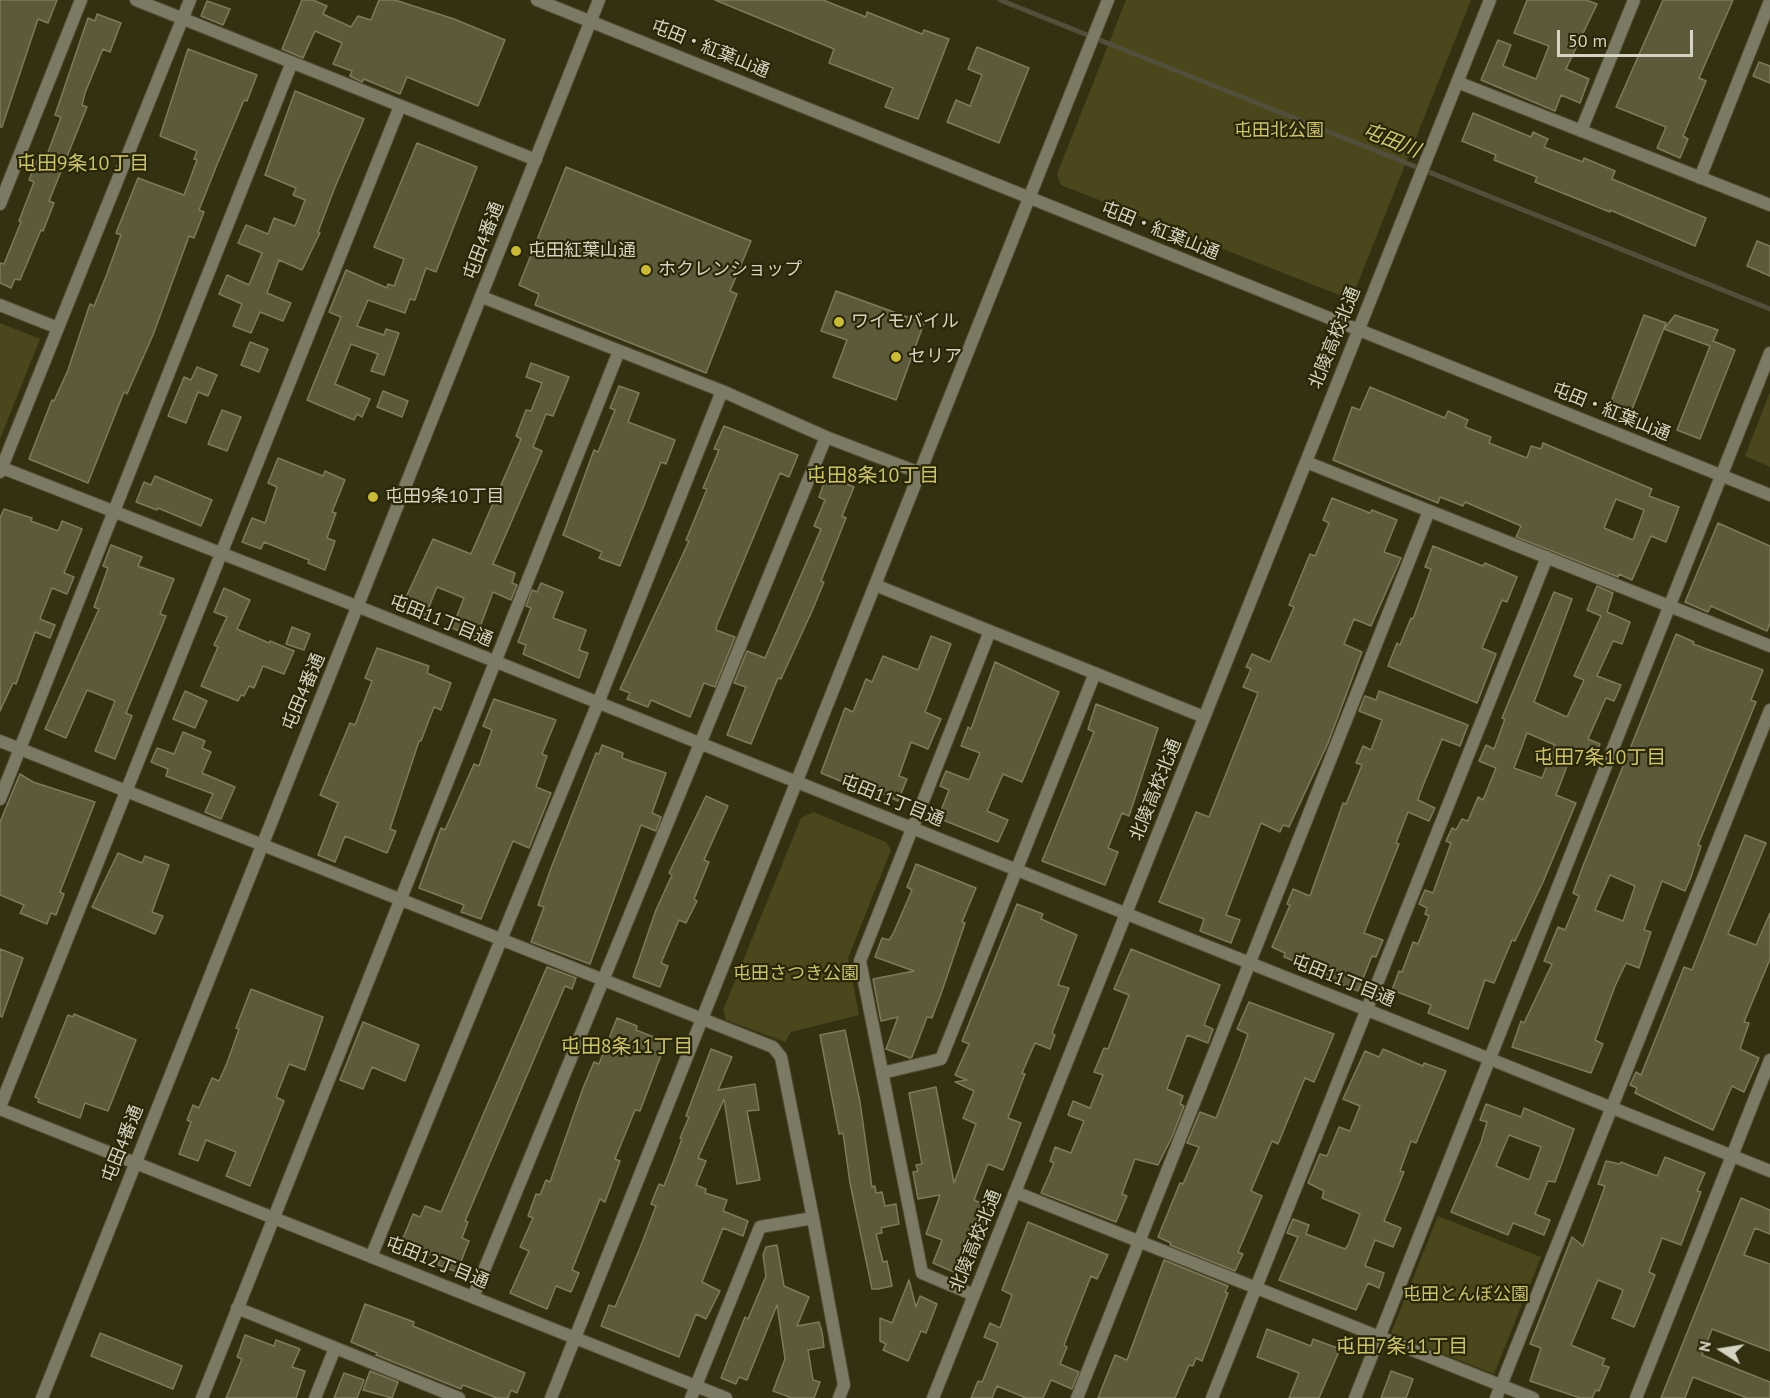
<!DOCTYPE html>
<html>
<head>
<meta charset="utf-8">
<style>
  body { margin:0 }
  #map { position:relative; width:1770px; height:1398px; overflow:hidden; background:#343113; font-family:"PT Sans",sans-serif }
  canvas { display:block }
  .north { position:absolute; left:1692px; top:1320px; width:60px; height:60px; -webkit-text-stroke:4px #2a2708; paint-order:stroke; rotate:282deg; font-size:16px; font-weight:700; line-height:24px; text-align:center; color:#d5d3c2 }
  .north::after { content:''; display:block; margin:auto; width:21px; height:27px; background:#d5d3c2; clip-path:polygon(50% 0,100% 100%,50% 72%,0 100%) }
  .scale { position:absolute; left:1557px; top:30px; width:136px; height:27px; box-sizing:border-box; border:3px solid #d5d3c2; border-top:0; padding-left:8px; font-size:18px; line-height:21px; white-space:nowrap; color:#d5d3c2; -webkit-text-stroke:4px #2a2708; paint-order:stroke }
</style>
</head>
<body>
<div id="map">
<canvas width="1770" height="1398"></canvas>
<div class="north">N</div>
<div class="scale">50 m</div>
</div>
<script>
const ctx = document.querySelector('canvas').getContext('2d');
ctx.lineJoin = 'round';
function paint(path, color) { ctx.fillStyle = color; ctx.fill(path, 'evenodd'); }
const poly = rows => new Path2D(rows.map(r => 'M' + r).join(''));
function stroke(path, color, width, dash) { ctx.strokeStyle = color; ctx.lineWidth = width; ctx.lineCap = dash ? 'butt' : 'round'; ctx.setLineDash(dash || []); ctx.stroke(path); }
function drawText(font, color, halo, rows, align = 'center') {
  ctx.font = font + ' "PT Sans","Noto Sans JP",sans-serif'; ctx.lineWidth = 4.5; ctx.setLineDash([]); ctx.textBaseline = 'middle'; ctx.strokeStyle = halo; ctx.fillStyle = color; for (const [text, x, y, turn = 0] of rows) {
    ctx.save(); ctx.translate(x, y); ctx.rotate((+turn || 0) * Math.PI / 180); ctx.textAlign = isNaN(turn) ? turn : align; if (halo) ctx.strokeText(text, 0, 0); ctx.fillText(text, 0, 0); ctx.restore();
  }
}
paint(poly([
  [1126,0,1471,0,1355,290,1344,297,1061,185,1057,174],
  [0,323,40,339,0,439],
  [1770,392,1770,467,1745,456],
  [813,812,886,842,891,850,848,958,859,1015,791,1032,785,1042,726,1020,723,1010,801,818],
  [1438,1216,1541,1257,1494,1374,1391,1333]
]), '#4b461b');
stroke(poly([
  [1000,0,1770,309]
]), '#514e3a', 5);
const building = poly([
  [0,0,57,0,48,23,38,19,2,127,0,127,0,0],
  [302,0,313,0,327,6,323,14,351,27,358,16,371,20,379,0,395,0,454,19,505,40,478,106,407,77,400,94,364,79,362,82,350,76,352,71,333,64,342,43,315,31,303,58,282,49,302,0],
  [715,0,823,0,866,17,867,12,922,34,924,30,949,39,918,119,885,107,893,88,829,63,834,49,715,0],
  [1527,0,1586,0,1597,4,1566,69,1589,79,1580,103,1561,95,1555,111,1481,80,1498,40,1511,45,1503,66,1536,79,1549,46,1514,33,1527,0],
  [1663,0,1733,0,1699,78,1706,81,1683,136,1688,139,1680,158,1657,148,1666,127,1616,107,1663,0],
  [207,1,230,9,223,25,201,16,207,1],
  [97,14,121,23,110,52,103,49,85,93,82,105,87,107,49,201,54,203,43,231,41,230,20,280,15,279,11,288,0,283,0,263,4,264,21,222,19,221,34,182,29,180,40,153,47,155,61,117,55,115,88,18,95,21,97,14],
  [977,47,1029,68,999,143,947,122,956,100,970,106,982,75,968,69,977,47],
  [188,49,257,75,247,101,244,100,216,167,199,210,204,212,194,238,189,236,153,335,127,394,124,392,88,483,29,459,52,400,54,401,68,370,90,304,94,306,107,274,121,235,116,233,138,178,184,195,197,160,194,159,197,151,160,136,188,49],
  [1759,62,1770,66,1770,83,1753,76,1759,62],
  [295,91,364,119,335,187,318,232,320,233,302,270,279,260,267,293,291,303,283,321,260,312,251,333,233,326,242,304,219,294,227,275,249,285,262,253,238,243,246,225,268,234,274,218,295,226,305,200,293,195,296,188,265,175,295,91],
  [1473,113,1531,137,1533,132,1548,139,1544,147,1583,162,1584,158,1615,171,1612,179,1706,218,1695,246,1610,210,1610,212,1535,182,1537,177,1494,160,1496,155,1462,141,1473,113],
  [417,143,477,167,436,272,426,268,415,300,410,299,405,313,368,300,357,326,384,335,386,329,399,333,384,375,371,371,378,354,351,344,335,384,370,399,362,417,357,414,354,420,307,400,341,317,329,312,346,270,387,288,388,284,394,286,404,259,374,247,417,143],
  [566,167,751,241,730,291,737,294,706,373,535,305,539,294,519,285,566,167],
  [1757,241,1770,246,1770,276,1747,266,1757,241],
  [836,291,924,323,896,400,833,377,847,340,821,331,836,291],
  [1644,315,1666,323,1631,412,1610,404,1644,315],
  [1675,315,1718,330,1713,341,1735,350,1700,439,1677,430,1710,346,1664,329,1675,315],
  [250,342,268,349,259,372,241,365,250,342],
  [531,363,569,377,553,416,546,414,533,447,542,451,493,564,515,573,512,583,517,585,511,600,493,592,476,638,452,628,464,598,437,587,425,617,401,608,433,539,471,554,521,439,516,436,526,410,531,411,542,383,526,377,531,363],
  [197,367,217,375,208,396,198,392,186,423,168,416,184,377,191,380,197,367],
  [619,386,639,393,628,422,675,440,666,464,661,462,620,566,599,558,602,552,563,535,594,450,598,452,615,410,610,408,619,386],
  [1370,387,1445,418,1448,411,1468,420,1465,427,1491,437,1489,443,1527,458,1531,446,1541,449,1543,443,1652,489,1649,496,1679,507,1666,542,1651,536,1632,580,1619,574,1618,577,1516,537,1521,526,1512,522,1465,502,1463,506,1440,497,1438,503,1333,460,1352,407,1360,410,1370,387],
  [1616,499,1644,510,1633,540,1604,528,1616,499],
  [383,391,408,401,402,417,377,407,383,391],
  [222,410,241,417,227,451,208,444,222,410],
  [724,426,798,455,789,477,780,473,717,625,716,630,735,637,715,687,704,683,690,717,651,700,648,707,627,699,630,693,620,689,689,541,686,540,707,489,703,488,719,450,714,449,724,426],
  [278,458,323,476,325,471,345,480,332,512,336,513,327,538,335,541,325,570,308,563,309,560,264,542,261,549,242,542,252,518,265,523,277,487,268,483,278,458],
  [155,476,212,500,201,526,158,508,157,510,136,502,144,482,151,485,155,476],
  [833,479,854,487,842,516,846,518,821,581,824,582,812,611,781,679,778,678,751,744,727,735,746,687,734,683,747,651,765,658,821,529,814,526,825,500,819,497,824,483,830,485,833,479],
  [1332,498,1370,513,1372,510,1397,520,1384,552,1401,558,1371,626,1354,619,1344,644,1362,652,1328,743,1289,827,1283,825,1280,832,1261,823,1226,915,1240,920,1231,943,1200,931,1204,919,1159,902,1196,812,1209,817,1258,693,1243,687,1251,669,1246,667,1252,654,1270,662,1294,607,1289,605,1310,554,1315,556,1329,523,1323,520,1332,498],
  [4,509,32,518,31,521,58,531,62,521,82,529,64,573,74,577,67,594,52,588,41,616,40,619,55,625,50,638,35,632,16,684,13,683,0,711,0,518,4,509],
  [1718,523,1770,546,1770,623,1767,631,1711,606,1708,612,1685,602,1718,523],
  [111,545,142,557,138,566,174,579,160,614,166,616,126,713,132,716,115,759,95,751,115,701,87,690,66,738,45,729,99,609,94,607,108,568,103,566,111,545],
  [1433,546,1483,566,1485,563,1517,577,1507,602,1502,600,1482,648,1496,654,1477,703,1388,666,1397,643,1400,645,1411,618,1413,619,1431,569,1425,567,1433,546],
  [541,583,563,592,553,618,586,630,579,650,588,653,579,678,523,654,526,645,518,642,531,608,526,606,532,590,537,592,541,583],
  [1597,586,1613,593,1607,612,1630,622,1622,644,1613,641,1597,676,1621,685,1614,701,1606,698,1588,739,1600,744,1594,758,1575,751,1572,753,1556,795,1576,803,1543,882,1515,941,1512,940,1494,983,1485,980,1468,1029,1428,1013,1431,1005,1392,990,1399,971,1402,972,1413,942,1418,944,1429,916,1425,914,1427,908,1419,904,1425,890,1433,893,1451,843,1446,841,1452,828,1456,830,1462,819,1468,821,1478,797,1483,800,1496,768,1479,761,1486,745,1494,749,1505,719,1502,718,1554,592,1572,599,1534,702,1567,717,1584,680,1574,676,1601,616,1587,610,1597,586],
  [1527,733,1555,745,1542,778,1514,768,1527,733],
  [224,588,250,600,237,629,269,643,270,641,294,651,284,674,263,666,254,688,249,686,244,696,241,695,238,701,201,686,218,647,214,645,227,617,214,612,224,588],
  [292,627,310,634,304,650,286,644,292,627],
  [1676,634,1694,642,1693,644,1763,670,1751,700,1756,702,1698,845,1701,846,1691,877,1685,891,1662,881,1644,930,1651,932,1639,968,1626,963,1615,986,1595,1040,1603,1044,1591,1073,1512,1047,1521,1021,1524,1023,1552,964,1544,961,1558,927,1565,930,1579,896,1573,893,1583,866,1676,634],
  [1610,875,1635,886,1623,921,1595,910,1610,875],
  [931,636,951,644,925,712,941,719,928,749,911,742,899,776,907,779,898,801,846,776,843,782,821,773,845,708,853,712,866,679,872,682,883,656,918,670,931,636],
  [377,648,429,666,427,673,451,683,441,710,434,707,421,741,419,741,390,829,396,831,387,853,345,836,335,862,318,855,338,803,320,795,350,723,355,725,372,681,365,678,377,648],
  [995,662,1059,692,1022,782,1003,774,987,811,1008,820,998,842,938,818,949,790,940,786,946,771,969,780,980,753,961,746,968,727,971,729,995,662],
  [185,691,207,701,195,728,173,719,185,691],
  [1379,691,1468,725,1460,746,1442,739,1420,793,1418,800,1435,808,1429,821,1408,812,1396,843,1399,844,1364,933,1383,940,1376,957,1372,956,1358,991,1320,976,1322,972,1284,957,1285,953,1272,947,1290,905,1287,904,1293,889,1310,896,1343,803,1346,804,1362,765,1356,763,1363,746,1371,750,1382,720,1359,711,1365,696,1376,700,1379,691],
  [494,699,556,720,542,754,547,756,536,787,551,793,529,848,513,841,481,919,461,912,464,905,419,888,441,828,445,830,474,764,479,766,492,730,483,726,494,699],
  [1096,704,1158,728,1129,816,1122,813,1108,848,1118,852,1105,885,1042,861,1094,732,1088,729,1096,704],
  [183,732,205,741,202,748,211,752,202,773,235,787,221,819,205,812,213,794,166,776,168,769,151,762,157,748,174,754,183,732],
  [602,745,623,753,622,758,666,773,652,813,661,817,656,831,641,825,590,964,531,942,544,907,538,905,550,871,596,753,599,754,602,745],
  [20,774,33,782,95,802,60,892,64,894,56,915,51,913,47,924,20,913,24,905,0,895,0,822,20,774],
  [706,796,728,806,704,860,709,862,694,899,697,901,686,923,679,920,661,963,668,966,660,987,633,977,656,910,672,875,669,873,706,796],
  [1745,835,1766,843,1728,934,1756,945,1770,913,1770,959,1744,1022,1749,1023,1740,1049,1759,1058,1744,1092,1732,1086,1713,1130,1635,1093,1637,1088,1630,1085,1636,1072,1641,1075,1684,967,1692,970,1745,835],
  [118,853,142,863,145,856,169,865,152,912,163,916,155,934,92,907,118,853],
  [916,864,976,888,962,922,965,923,942,991,932,1018,927,1017,912,1057,910,1058,886,1049,898,1017,881,1021,873,979,914,971,875,957,882,938,889,940,893,934,912,890,907,887,916,864],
  [1017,904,1043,914,1041,919,1077,935,1058,985,1069,988,1052,1033,1055,1035,1050,1049,1035,1043,1022,1073,1025,1074,1008,1118,1021,1123,1006,1163,1003,1170,988,1164,974,1200,992,1208,978,1237,969,1234,954,1272,933,1263,942,1240,926,1234,940,1195,918,1199,913,1172,918,1171,916,1165,922,1164,909,1093,936,1087,954,1183,976,1124,963,1118,974,1091,955,1082,967,1080,955,1075,969,1044,962,1041,1017,904],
  [0,949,23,958,2,1017,0,1016,0,949],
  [1131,949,1220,985,1204,1025,1213,1029,1208,1043,1187,1035,1167,1089,1183,1096,1180,1104,1184,1106,1172,1137,1158,1165,1135,1159,1122,1194,1127,1196,1116,1222,1041,1193,1054,1163,1050,1161,1055,1147,1071,1153,1084,1121,1068,1115,1073,1101,1090,1108,1103,1075,1094,1072,1104,1048,1108,1049,1129,995,1114,989,1131,949],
  [547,967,576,978,572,989,565,986,465,1221,468,1222,462,1238,469,1241,457,1272,438,1265,440,1259,401,1243,413,1214,420,1217,425,1206,441,1212,547,967],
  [251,989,323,1017,305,1070,289,1064,276,1097,284,1101,250,1186,226,1176,236,1152,206,1140,198,1161,179,1154,191,1122,187,1120,193,1105,199,1108,212,1078,219,1081,227,1063,239,1029,236,1028,251,989],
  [1249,1002,1334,1034,1314,1082,1305,1078,1278,1144,1272,1141,1251,1191,1262,1196,1238,1252,1243,1254,1235,1271,1170,1245,1171,1243,1158,1237,1180,1183,1183,1184,1199,1147,1187,1143,1200,1112,1216,1118,1240,1057,1248,1034,1237,1029,1249,1002],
  [74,1014,136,1040,108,1111,85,1103,80,1118,38,1102,39,1099,35,1097,68,1015,73,1017,74,1014],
  [617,1018,637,1026,636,1030,666,1042,640,1111,635,1110,615,1159,620,1161,605,1202,600,1199,572,1270,579,1273,571,1292,556,1286,547,1309,510,1293,529,1251,520,1247,533,1218,528,1216,536,1194,540,1195,546,1180,550,1182,583,1088,594,1062,599,1064,617,1018],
  [363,1022,419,1045,405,1081,372,1067,363,1089,340,1080,363,1022],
  [845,1030,860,1102,872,1187,875,1186,876,1193,882,1192,885,1206,896,1204,899,1224,881,1228,882,1233,876,1234,883,1262,887,1261,892,1286,878,1289,872,1289,850,1183,843,1133,839,1134,820,1035,845,1030],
  [711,1049,732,1057,718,1090,755,1084,759,1110,747,1111,760,1180,737,1184,724,1099,698,1158,706,1161,696,1185,706,1189,705,1193,727,1200,723,1211,748,1221,743,1236,723,1228,702,1282,720,1291,706,1319,696,1314,679,1357,601,1326,609,1305,615,1307,640,1248,656,1206,651,1204,659,1184,664,1186,682,1139,680,1138,689,1117,686,1116,711,1049],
  [1383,1049,1423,1066,1424,1063,1446,1071,1416,1143,1411,1141,1400,1171,1404,1172,1384,1221,1401,1228,1393,1247,1375,1240,1365,1266,1384,1273,1379,1288,1368,1283,1356,1310,1279,1280,1298,1237,1287,1233,1293,1219,1309,1225,1306,1234,1345,1249,1348,1245,1360,1214,1322,1198,1324,1191,1308,1183,1320,1154,1327,1156,1339,1127,1350,1131,1360,1106,1343,1099,1365,1051,1379,1057,1383,1049],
  [1486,1104,1521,1117,1524,1108,1574,1129,1555,1182,1548,1181,1535,1214,1550,1220,1544,1235,1513,1223,1508,1235,1451,1212,1481,1142,1487,1122,1480,1120,1486,1104],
  [1509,1135,1541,1147,1529,1180,1496,1166,1509,1135],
  [1665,1157,1705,1173,1697,1191,1701,1192,1681,1245,1662,1238,1649,1272,1655,1275,1634,1327,1612,1318,1623,1290,1598,1280,1571,1345,1605,1359,1602,1365,1609,1367,1599,1391,1596,1390,1592,1398,1580,1398,1530,1381,1541,1348,1530,1344,1572,1237,1583,1246,1605,1186,1598,1184,1606,1161,1620,1164,1621,1162,1657,1176,1665,1157],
  [1741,1198,1770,1210,1770,1234,1755,1228,1744,1255,1770,1264,1770,1351,1712,1329,1702,1355,1770,1382,1770,1398,1747,1398,1693,1377,1685,1398,1661,1398,1741,1198],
  [1028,1222,1108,1255,1097,1279,1091,1276,1064,1345,1067,1347,1060,1364,1079,1372,1072,1389,1051,1380,1043,1398,1026,1398,997,1386,992,1398,971,1398,978,1381,982,1382,998,1343,984,1337,990,1323,1000,1328,1012,1295,1002,1290,1028,1222],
  [777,1245,784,1286,809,1297,797,1326,819,1322,822,1332,824,1347,808,1350,813,1380,820,1382,814,1398,792,1398,773,1391,785,1359,777,1305,747,1380,739,1377,736,1384,721,1378,745,1317,748,1319,766,1276,763,1255,766,1247,777,1245],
  [1164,1260,1228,1286,1225,1292,1228,1293,1202,1361,1196,1358,1193,1366,1189,1365,1175,1398,1098,1398,1115,1355,1127,1360,1164,1260],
  [909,1280,916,1307,920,1296,937,1304,926,1333,921,1331,908,1361,883,1350,886,1344,880,1341,880,1318,892,1323,909,1280],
  [365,1304,414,1322,413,1326,525,1373,517,1393,511,1390,508,1398,497,1398,463,1385,461,1389,376,1355,377,1353,351,1342,365,1304],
  [1267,1329,1311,1346,1313,1339,1340,1349,1319,1398,1289,1398,1299,1373,1257,1357,1267,1329],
  [100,1333,182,1366,173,1389,91,1356,100,1333],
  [245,1335,274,1346,276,1340,300,1349,292,1367,305,1371,296,1398,226,1398,242,1359,237,1357,245,1335],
  [370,1371,398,1382,392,1398,363,1390,370,1371],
  [1391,1371,1413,1379,1406,1398,1381,1398,1391,1371],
  [344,1373,364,1380,357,1398,334,1398,344,1373]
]);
paint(building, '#5d5a3b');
stroke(building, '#7e7a5b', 1.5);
const minor = poly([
  [136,0,536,160],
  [1457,82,1770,205],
  [1581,131,1634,0],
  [1700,178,1770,1],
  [0,204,81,0],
  [482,297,722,391,826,437,920,473],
  [0,305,58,328],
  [1306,462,1770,646],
  [0,467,359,607,1770,1171],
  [0,472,190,0],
  [875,585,1204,717],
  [0,741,773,1047,781,1057,813,1218,844,1385,839,1398],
  [0,799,292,62],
  [882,1073,941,1059,1095,673],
  [0,1107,400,106],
  [0,1109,726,1398],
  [1015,1192,1533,1398],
  [371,1257,598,703,722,391],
  [974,1295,922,1273,860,961,990,631],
  [473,1297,826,437],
  [237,1308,459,1398],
  [202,1398,619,351],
  [315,1398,335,1348],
  [551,1398,1108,0],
  [691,1398,760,1227,813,1218],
  [933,1398,1490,0],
  [1077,1398,1429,511],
  [1212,1398,1547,557],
  [1355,1398,1770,353],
  [1496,1398,1770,710],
  [1636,1398,1770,1060]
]);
const tertiary = poly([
  [537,0,1770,495],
  [42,1398,599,0]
]);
stroke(minor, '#514e32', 14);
stroke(tertiary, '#514e32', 14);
stroke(minor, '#7c7a65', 12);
stroke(tertiary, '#7c7a65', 12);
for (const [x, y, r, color] of [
  [516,251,6,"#c9ba3a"],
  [646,270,6,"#c9ba3a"],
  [839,322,6,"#c9ba3a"],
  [896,357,6,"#c9ba3a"],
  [373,497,6,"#c9ba3a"]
]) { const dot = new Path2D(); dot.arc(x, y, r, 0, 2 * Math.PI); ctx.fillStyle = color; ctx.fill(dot); stroke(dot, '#2a2708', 2); }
drawText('18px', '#d5d3c2', '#2a2708', [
  ["屯田・紅葉山通",710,49,22],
  ["屯田・紅葉山通",1160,231,22],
  ["屯田4番通",484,241,-69],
  ["北陵高校北通",1335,338,-68],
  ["屯田・紅葉山通",1611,412,22],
  ["屯田11丁目通",441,621,22],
  ["屯田4番通",304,692,-67],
  ["北陵高校北通",1156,790,-68],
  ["屯田11丁目通",892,801,22],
  ["屯田11丁目通",1343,981,22],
  ["屯田4番通",123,1144,-68],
  ["北陵高校北通",976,1241,-68],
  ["屯田12丁目通",437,1263,22]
]);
drawText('18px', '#cac175', '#2a2708', [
  ["屯田北公園",1279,131],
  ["屯田さつき公園",796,974],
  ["屯田とんぼ公園",1466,1295]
]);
drawText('18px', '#d5d3c2', '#2a2708', [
  ["屯田紅葉山通",528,251],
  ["ホクレンショップ",658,270],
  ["ワイモバイル",851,322],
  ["セリア",908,357],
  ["屯田9条10丁目",385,497]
], 'left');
drawText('italic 20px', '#d0c77b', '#2a2708', [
  ["屯田川",1391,141,22]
]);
drawText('20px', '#cbc274', '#2a2708', [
  ["屯田9条10丁目",83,164],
  ["屯田8条10丁目",873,476],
  ["屯田7条10丁目",1600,758],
  ["屯田8条11丁目",627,1047],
  ["屯田7条11丁目",1402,1347]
]);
</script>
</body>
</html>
